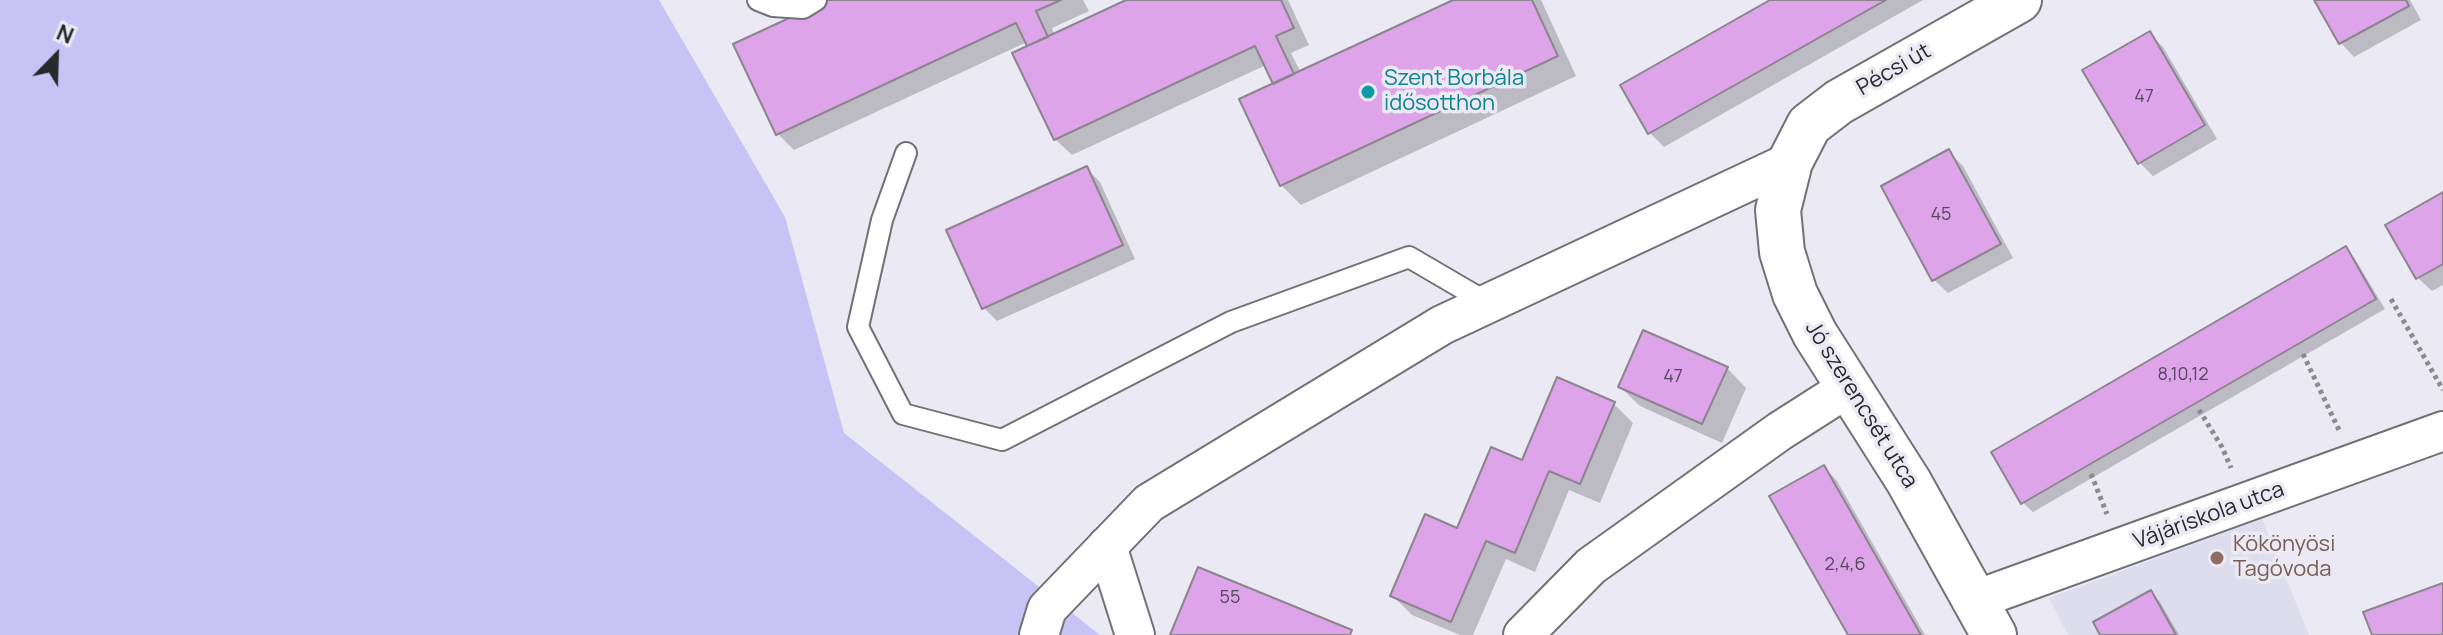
<!DOCTYPE html>
<html>
<head>
<meta charset="utf-8">
<style>
  body { margin:0 }
  #map { position:relative; width:2443px; height:635px; overflow:hidden; background:#ebeaf4; font-family:Manrope,sans-serif }
  canvas { display:block }
  .north { position:absolute; left:16px; top:16px; width:80px; height:80px; -webkit-text-stroke:6px #ebeaf4; paint-order:stroke; rotate:23deg; font-size:22px; font-weight:700; line-height:32px; text-align:center; color:#29292d }
  .north::after { content:''; display:block; margin:auto; width:28px; height:36px; background:#29292d; clip-path:polygon(50% 0,100% 100%,50% 72%,0 100%) }
</style>
</head>
<body>
<div id="map">
<canvas width="2443" height="635"></canvas>
<div class="north">N</div>
</div>
<script>
const ctx = document.querySelector('canvas').getContext('2d');
ctx.lineJoin = 'round';
function paint(path, color) { ctx.fillStyle = color; ctx.fill(path, 'evenodd'); }
const poly = rows => new Path2D(rows.map(r => 'M' + r).join(''));
function stroke(path, color, width, dash) { ctx.strokeStyle = color; ctx.lineWidth = width; ctx.lineCap = dash ? 'butt' : 'round'; ctx.setLineDash(dash || []); ctx.stroke(path); }
function drawText(font, color, halo, rows, align = 'center') {
  ctx.font = font + ' Manrope,sans-serif'; ctx.lineWidth = 7; ctx.setLineDash([]); ctx.textBaseline = 'middle'; ctx.strokeStyle = halo; ctx.fillStyle = color; for (const [text, x, y, turn = 0] of rows) {
    ctx.save(); ctx.translate(x, y); ctx.rotate((+turn || 0) * Math.PI / 180); ctx.textAlign = isNaN(turn) ? turn : align; if (halo) ctx.strokeText(text, 0, 0); ctx.fillText(text, 0, 0); ctx.restore();
  }
}
paint(poly([
  [2262,519,2309,635,2068,635,2049,598]
]), '#deddee');
paint(poly([
  [0,0,659,0,785,217,844,433,1100,635,0,635]
]), '#c7c4f5');
paint(poly([
  [832,0,1083,0,1089,11,1052,28,1055,36,1131,0,1288,0,1309,45,1291,53,1301,73,1457,0,1541,0,1576,76,1301,205,1281,185,1275,85,1266,65,1072,155,1055,139,1027,42,794,150,778,134],
  [1774,0,1923,0,1664,147,1650,133,1622,86],
  [2317,0,2410,0,2421,20,2354,57,2341,43],
  [2149,33,2163,47,2217,139,2153,176,2139,162],
  [1949,152,1963,166,2013,258,1948,293,1934,280],
  [1086,168,1100,182,1135,259,997,321,984,308],
  [2443,195,2443,285,2432,291,2418,278],
  [2346,249,2355,259,2385,309,2033,512,2023,503],
  [1727,368,1746,388,1722,443,1640,406,1620,387],
  [1614,404,1633,423,1600,503,1569,490,1535,572,1506,559,1473,635,1460,635,1412,615,1392,595,1523,462],
  [1824,467,1837,481,1925,635,1851,635],
  [2151,592,2160,602,2179,635,2102,635]
]), '#0003');
const building = poly([
  [828,0,1061,0,1036,11,1048,37,1027,46,1016,23,776,135,733,44,828,0],
  [1126,0,1281,0,1294,28,1276,36,1294,74,1273,84,1255,46,1054,140,1012,53,1126,0],
  [1453,0,1532,0,1558,56,1280,186,1239,99,1453,0],
  [1770,0,1886,0,1648,134,1620,85,1770,0],
  [2314,0,2406,0,2409,6,2339,44,2314,0],
  [2150,31,2205,125,2138,164,2082,70,2150,31],
  [1949,149,2001,244,1932,281,1881,186,1949,149],
  [1087,166,1123,245,982,309,946,230,1087,166],
  [2443,192,2443,264,2416,279,2385,225,2443,192],
  [2346,246,2376,299,2021,504,1991,452,2346,246],
  [1643,330,1728,367,1702,424,1618,387,1643,330],
  [1557,377,1615,402,1580,484,1549,471,1515,553,1486,541,1451,622,1390,596,1425,514,1457,528,1491,447,1522,460,1557,377],
  [1824,465,1921,635,1848,635,1769,496,1824,465],
  [1198,567,1352,630,1350,635,1170,635,1198,567],
  [2443,583,2443,635,2372,635,2363,612,2443,583],
  [2151,590,2176,635,2100,635,2093,622,2151,590]
]);
paint(building, '#dea4ea');
stroke(building, '#8c858d', 2);
const service = poly([
  [758,0,773,6,803,8,816,0],
  [906,153,882,220,858,327,903,414,1002,440,1231,322,1409,257,1486,302]
]);
const minor = poly([
  [1107,546,1135,635],
  [1975,600,2443,431],
  [1039,635,1047,609,1149,503,1442,325,1790,162],
  [1523,635,1591,566,1780,431,1849,387]
]);
const secondary = poly([
  [1994,635,1909,482,1815,334,1795,294,1782,252,1778,210,1790,162,1809,125,1839,102,2019,0]
]);
stroke(service, '#71717a', 24);
stroke(minor, '#71717a', 42);
stroke(secondary, '#71717a', 48);
stroke(poly([
  [2391,299,2443,390],
  [2303,354,2339,430],
  [2199,410,2222,447,2231,468],
  [2091,474,2107,514]
]), '#8a8a91', 5, [4, 4]);
stroke(service, '#fff', 20);
stroke(minor, '#fff', 38);
stroke(secondary, '#fff', 44);
for (const [x, y, r, color] of [
  [1368,92,8,"#0f9aa8"],
  [2217,558,8,"#8d6e63"]
]) { const dot = new Path2D(); dot.arc(x, y, r, 0, 2 * Math.PI); ctx.fillStyle = color; ctx.fill(dot); stroke(dot, '#ebeaf4', 3); }
drawText('18px', '#56485c', null, [
  ["47",2144,97],
  ["45",1941,215],
  ["8,10,12",2183,375],
  ["47",1673,377],
  ["2,4,6",1845,565],
  ["55",1230,598]
]);
drawText('22px', '#29292d', '#ebeaf4', [
  ["Pécsi út",1894,70,-30],
  ["Jó szerencsét utca",1861,405,58],
  ["Vájáriskola utca",2209,516,-20]
]);
drawText('22px', '#0d838f', '#ebeaf4', [
  ["Szent Borbála",1384,79],
  ["idősotthon",1384,104]
], 'left');
drawText('22px', '#785e54', '#ebeaf4', [
  ["Kökönyösi",2233,545],
  ["Tagóvoda",2233,570]
], 'left');
</script>
</body>
</html>
